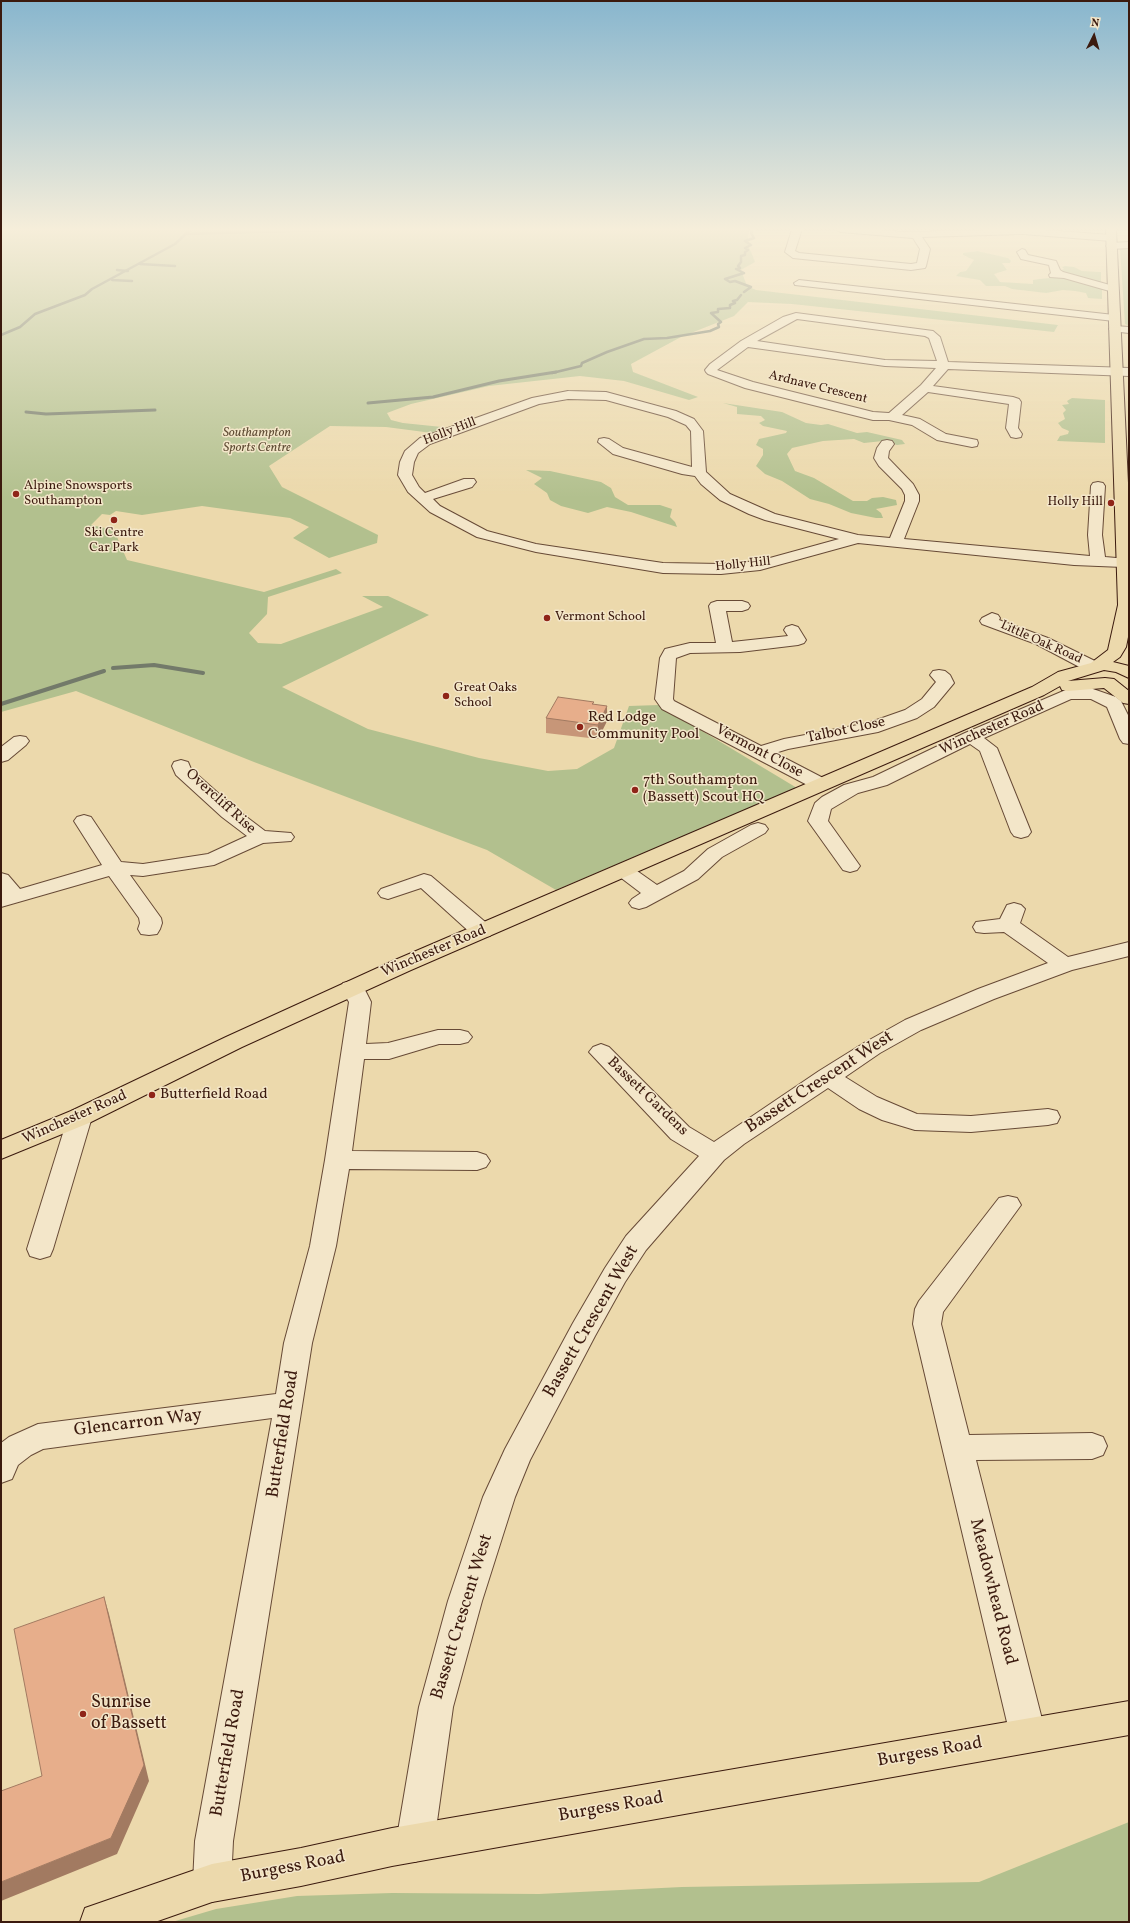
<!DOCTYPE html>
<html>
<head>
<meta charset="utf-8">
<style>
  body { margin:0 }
  #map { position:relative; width:1130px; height:1923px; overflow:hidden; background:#ecd9ac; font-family:Vollkorn,serif }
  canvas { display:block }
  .frame { position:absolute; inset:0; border:2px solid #3b1a0e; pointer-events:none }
  .north { position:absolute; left:1074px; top:16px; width:40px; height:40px; -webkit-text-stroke:3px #f3e6c9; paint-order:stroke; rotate:5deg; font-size:11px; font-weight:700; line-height:16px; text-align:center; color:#3b1a0e }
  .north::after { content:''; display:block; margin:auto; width:14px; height:18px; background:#3b1a0e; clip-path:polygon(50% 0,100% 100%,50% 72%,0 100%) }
</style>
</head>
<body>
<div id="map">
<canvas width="1130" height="1923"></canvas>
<div class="frame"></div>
<div class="north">N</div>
</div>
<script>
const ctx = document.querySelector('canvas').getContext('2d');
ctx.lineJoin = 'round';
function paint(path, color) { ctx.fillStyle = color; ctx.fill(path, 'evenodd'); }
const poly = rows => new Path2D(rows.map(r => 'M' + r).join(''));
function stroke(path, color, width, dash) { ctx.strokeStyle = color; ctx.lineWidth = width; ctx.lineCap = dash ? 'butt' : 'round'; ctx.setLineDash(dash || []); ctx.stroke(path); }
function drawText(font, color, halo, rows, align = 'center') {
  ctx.font = font + ' Vollkorn,serif'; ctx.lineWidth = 3; ctx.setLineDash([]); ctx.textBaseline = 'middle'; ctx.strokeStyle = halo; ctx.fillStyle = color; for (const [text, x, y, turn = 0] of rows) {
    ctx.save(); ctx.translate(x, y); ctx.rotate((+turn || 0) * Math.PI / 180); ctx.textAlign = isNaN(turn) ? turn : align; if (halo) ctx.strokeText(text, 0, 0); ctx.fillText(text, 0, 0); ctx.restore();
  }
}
paint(poly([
  [1,229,749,229,748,244,755,262,741,270,747,286,756,290,1058,325,1054,332,792,304,748,302,734,316,681,337,631,364,633,372,698,397,689,400,624,381,580,376,489,386,411,404,387,413,391,420,403,423,442,427,432,433,386,427,330,426,269,466,282,487,378,535,377,543,329,558,293,538,309,527,290,518,202,506,142,515,116,511,110,515,102,514,91,525,114,530,127,560,264,592,336,569,342,573,268,597,267,614,249,633,258,643,281,644,383,607,362,596,388,596,429,615,282,687,368,729,479,758,548,771,577,769,614,748,629,706,659,705,797,788,556,890,487,850,254,762,76,691,1,712],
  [1129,247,1129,326,1125,324,1120,248],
  [977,251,1008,258,1011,261,1010,263,1002,263,1007,270,994,274,1000,282,1033,284,1033,280,1039,279,1062,277,1102,289,1102,299,1088,298,1086,293,1075,291,1063,290,1046,293,1012,289,1005,286,986,286,980,280,956,276,960,272,966,271,974,260,963,255,963,253],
  [1065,266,1074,267,1082,271,1101,272,1101,283,1066,273,1061,270,1064,269,1062,267],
  [1072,398,1105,400,1105,443,1057,441,1060,436,1068,434,1069,431,1062,428,1058,423,1065,419,1063,413,1066,410,1062,405,1069,404,1067,401],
  [723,403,782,412,806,423,821,425,828,424,857,433,867,432,902,440,905,444,897,445,883,441,864,443,854,439,823,441,792,448,787,454,795,471,814,478,853,501,867,501,872,498,883,497,896,500,897,505,876,509,881,513,883,518,876,518,851,513,829,504,810,499,782,481,765,474,756,466,763,455,763,449,756,445,759,439,786,433,787,431,763,426,759,423,765,420,761,416,737,414,737,407],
  [526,470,550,471,601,482,611,488,615,497,628,505,660,505,672,509,670,517,675,522,677,527,631,512,607,507,588,513,561,506,550,500,547,493,534,484,542,478],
  [1129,1822,1129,1922,172,1922,216,1909,297,1896,392,1893,539,1894,682,1887,979,1882]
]), '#b2c08e');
stroke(poly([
  [185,234,361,229],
  [140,264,175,266],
  [117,270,128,271],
  [112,280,132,281],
  [744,292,751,287,735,281,730,282,725,279,744,273,736,269,740,268,738,266,741,262,741,256,745,255,745,252,748,250,745,248,751,245,745,241,754,238,751,233,754,229],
  [1,335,20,327,35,314,85,295,92,289,175,244,191,229],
  [552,373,581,366,582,363,607,352,644,339,667,338,710,331,719,327,718,324,721,322,711,313,718,312,718,309,730,308,730,305,735,303,733,301,737,300,741,295]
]), '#737a6a', 2.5);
stroke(poly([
  [368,403,433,397,499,381,556,372],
  [26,412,46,414,155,410]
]), '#737a6a', 3);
stroke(poly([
  [113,668,154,665,203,673],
  [1,704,104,671]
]), '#737a6a', 4);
const minor = poly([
  [792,229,802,229,795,251,799,253,911,264,917,263,920,249,913,238,840,232,835,229,868,229,904,232,1031,229,1111,235,1116,238,1111,241,1023,234,922,237,930,249,926,266,925,268,911,270,793,258,785,252,792,229],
  [1129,242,1129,248,1111,249,1106,246,1111,243,1129,242],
  [1022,249,1025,250,1028,255,1056,261,1060,270,1063,272,1117,287,1118,289,1113,292,1064,278,1050,277,1049,275,1051,273,1049,265,1021,259,1017,252,1022,249],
  [799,280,1114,315,1119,318,1114,321,795,285,794,283,799,280],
  [796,313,933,331,940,337,948,362,1129,368,1129,376,948,369,933,386,1013,397,1019,399,1021,402,1018,428,1022,434,1021,437,1016,438,1011,437,1006,428,1009,404,928,392,902,415,920,419,946,434,977,440,978,443,977,446,972,447,937,440,912,425,889,420,873,420,745,388,708,374,706,372,705,370,710,364,741,341,783,317,796,313],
  [797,319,925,336,929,338,937,361,885,360,757,341,797,319],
  [748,347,885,366,936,368,921,385,889,413,873,412,753,382,717,370,748,347],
  [1115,326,1129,327,1129,333,1111,331,1109,329,1115,326],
  [568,391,606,392,676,411,694,419,703,431,706,472,730,494,775,514,858,535,890,538,905,501,905,495,902,489,879,466,874,458,877,448,882,441,887,440,892,441,894,444,889,451,888,458,913,484,919,495,919,501,904,539,1090,556,1088,535,1091,486,1093,483,1098,482,1103,483,1105,486,1102,535,1105,557,1128,559,1129,564,1123,567,1074,565,858,543,760,570,721,574,663,573,536,552,477,537,430,512,408,492,398,475,400,462,405,451,420,438,532,398,568,391],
  [568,399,606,400,668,417,686,425,691,431,692,467,623,448,609,439,604,438,599,439,598,442,613,454,682,474,695,476,701,484,720,500,749,514,765,520,839,539,759,561,721,564,663,563,536,544,487,531,440,506,433,499,472,487,476,482,474,479,464,479,425,493,419,487,412,475,414,462,418,453,430,444,539,404,568,399],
  [717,601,742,601,748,603,750,606,748,609,742,611,726,611,732,642,788,636,784,630,786,627,792,625,798,627,806,640,804,643,798,645,740,652,690,653,676,658,673,699,674,701,761,746,784,739,868,723,905,710,922,699,936,682,930,675,933,671,939,670,945,671,950,675,954,683,934,707,917,718,878,732,788,749,775,753,827,780,829,784,827,788,820,790,813,788,662,709,655,699,660,658,665,649,690,643,716,643,709,606,711,603,717,601],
  [992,613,998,615,1000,618,999,620,1048,638,1099,663,1101,667,1099,671,1093,672,1087,671,1036,644,982,624,980,621,982,618,992,613],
  [1068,689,1093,689,1116,697,1121,701,1129,717,1129,744,1123,743,1120,739,1107,707,1091,699,1071,699,984,738,997,748,1031,832,1028,836,1021,838,1014,836,1011,832,980,751,970,744,887,785,858,793,831,809,828,821,860,866,857,870,850,872,843,870,808,821,815,803,822,797,844,785,873,777,965,733,1068,689],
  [20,736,26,737,29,741,26,745,8,760,1,762,1,747,14,737,20,736],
  [181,760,188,762,191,769,236,809,265,831,291,833,294,837,291,841,263,843,214,865,143,876,130,875,161,918,162,923,160,929,157,934,149,935,141,934,138,929,140,923,139,918,109,876,1,907,2,894,1,873,8,875,20,889,102,865,74,821,77,817,84,815,91,817,121,862,143,864,208,854,247,836,222,817,176,775,172,766,174,762,181,760],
  [758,823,765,825,768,829,765,833,722,857,698,879,646,907,639,909,632,907,629,903,632,899,641,893,616,874,613,870,616,866,623,864,630,866,657,885,684,871,708,849,751,825,758,823],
  [424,874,431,876,490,926,493,931,490,936,482,937,474,936,421,888,388,899,381,897,378,893,381,889,424,874],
  [1014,903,1021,905,1025,909,1020,923,1068,957,1129,942,1129,956,1072,970,994,999,921,1030,880,1053,845,1077,877,1097,917,1114,971,1116,1048,1109,1057,1111,1060,1117,1057,1123,1048,1125,971,1132,915,1130,882,1120,859,1109,828,1088,744,1144,724,1160,646,1250,625,1282,595,1336,530,1460,515,1497,482,1601,453,1707,434,1843,428,1856,415,1862,402,1856,396,1843,419,1707,448,1601,483,1497,505,1449,573,1323,605,1268,626,1236,699,1156,671,1139,589,1052,593,1047,601,1044,609,1047,689,1127,714,1142,819,1071,864,1043,905,1020,978,989,1048,963,1004,932,984,933,976,932,973,927,976,922,1000,919,1007,905,1014,903],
  [351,981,359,983,364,988,371,1002,366,1044,388,1043,438,1030,460,1030,468,1032,472,1037,468,1042,460,1044,439,1044,389,1059,364,1059,352,1151,477,1152,486,1155,490,1161,486,1167,477,1170,349,1169,336,1246,312,1343,233,1841,231,1883,225,1896,212,1902,199,1896,193,1883,195,1841,272,1418,43,1449,31,1455,18,1465,12,1479,1,1483,1,1443,9,1437,38,1424,276,1394,284,1343,310,1246,325,1160,349,1002,340,988,343,983,351,981],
  [80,1109,89,1111,92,1117,53,1249,50,1256,40,1259,30,1256,27,1249,68,1117,71,1111,80,1109],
  [1008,1196,1017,1198,1021,1205,943,1312,941,1324,969,1435,1092,1433,1103,1437,1107,1446,1103,1455,1092,1459,976,1460,1046,1735,1041,1747,1028,1752,1015,1747,1010,1735,913,1324,915,1309,919,1301,999,1198,1008,1196]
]);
const major = poly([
  [1106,229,1116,229,1129,504,1129,632,1126,647,1120,657,1113,662,1129,666,1129,678,1116,672,1104,670,1068,681,1105,678,1114,679,1129,691,1129,704,1123,703,1104,688,1068,691,1062,690,1060,686,1044,695,411,970,242,1047,89,1123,1,1159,1,1140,71,1111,226,1037,395,960,1032,687,1058,672,1091,663,1108,650,1118,605,1106,229],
  [1129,1701,1129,1735,392,1866,301,1886,212,1902,155,1922,80,1922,85,1908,212,1864,301,1848,392,1828,1129,1701]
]);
stroke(minor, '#674a36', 2);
stroke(major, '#3b1a0e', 2);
paint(minor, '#f3e6c9');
paint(major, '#ecd9ac');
paint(poly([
  [594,702,593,705,607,706,607,721,598,739,546,733,546,718]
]), '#c79678');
paint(poly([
  [607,706,607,721,598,739,598,725],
  [104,1597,109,1614,149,1781,117,1854,1,1901,1,1882,111,1838]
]), '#a27a61');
const building = poly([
  [558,697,594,702,592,704,607,706,598,725,546,718,558,697],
  [104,1597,144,1765,111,1838,1,1882,1,1791,42,1776,14,1629,104,1597]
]);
paint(building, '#e7ae8b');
stroke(building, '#a27a61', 1);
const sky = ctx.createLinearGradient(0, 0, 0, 498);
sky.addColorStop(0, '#88b6ce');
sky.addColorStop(0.46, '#f6eeda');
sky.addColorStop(1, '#f6eeda00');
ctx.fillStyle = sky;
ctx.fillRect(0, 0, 1130, 498);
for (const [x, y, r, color] of [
  [16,494,4,"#8f2418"],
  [1111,503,4,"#8f2418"],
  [114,520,4,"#8f2418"],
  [547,618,4,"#8f2418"],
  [446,696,4,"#8f2418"],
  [580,727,4,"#8f2418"],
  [635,790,4,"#8f2418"],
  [152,1095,4,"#8f2418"],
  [83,1714,4,"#8f2418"]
]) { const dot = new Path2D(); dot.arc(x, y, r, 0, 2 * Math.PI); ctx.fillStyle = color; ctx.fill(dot); stroke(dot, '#f3e6c9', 1.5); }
drawText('13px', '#3b1a0e', '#f3e6c9', [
  ["Ardnave Crescent",818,388,14],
  ["Holly Hill",450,432,-21],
  ["Holly Hill",743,565,-6],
  ["Little Oak Road",1041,643,24]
]);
drawText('italic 13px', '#5f4c34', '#f3e6c9', [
  ["Southampton",257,434],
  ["Sports Centre",257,449]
]);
drawText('13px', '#3b1a0e', '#f3e6c9', [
  ["Alpine Snowsports",24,487],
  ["Southampton",24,502],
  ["Holly Hill",1103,503,"right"],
  ["Ski Centre",114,534,"center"],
  ["Car Park",114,549,"center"],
  ["Vermont School",555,618],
  ["Great Oaks",454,689],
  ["School",454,704]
], 'left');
drawText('15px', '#3b1a0e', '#f3e6c9', [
  ["Red Lodge",588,718],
  ["Community Pool",588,735],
  ["7th Southampton",643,781],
  ["(Bassett) Scout HQ",643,798],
  ["Butterfield Road",160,1095]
], 'left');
drawText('15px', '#3b1a0e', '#f3e6c9', [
  ["Winchester Road",992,729,-24],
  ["Talbot Close",846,731,-12],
  ["Vermont Close",759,752,28],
  ["Overcliff Rise",220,802,42],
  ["Winchester Road",434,952,-23],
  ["Bassett Gardens",647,1097,44],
  ["Winchester Road",75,1118,-24]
]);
drawText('18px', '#3b1a0e', '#f3e6c9', [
  ["Bassett Crescent West",820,1083,-33],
  ["Bassett Crescent West",592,1322,-60],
  ["Glencarron Way",138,1424,-7],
  ["Butterfield Road",284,1434,-81],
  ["Meadowhead Road",992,1592,76],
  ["Bassett Crescent West",463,1617,-73],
  ["Butterfield Road",229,1753,-80],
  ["Burgess Road",930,1753,-10],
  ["Burgess Road",611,1808,-10],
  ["Burgess Road",293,1868,-11]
]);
drawText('18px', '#3b1a0e', '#f3e6c9', [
  ["Sunrise",91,1704],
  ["of Bassett",91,1725]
], 'left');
</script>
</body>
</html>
